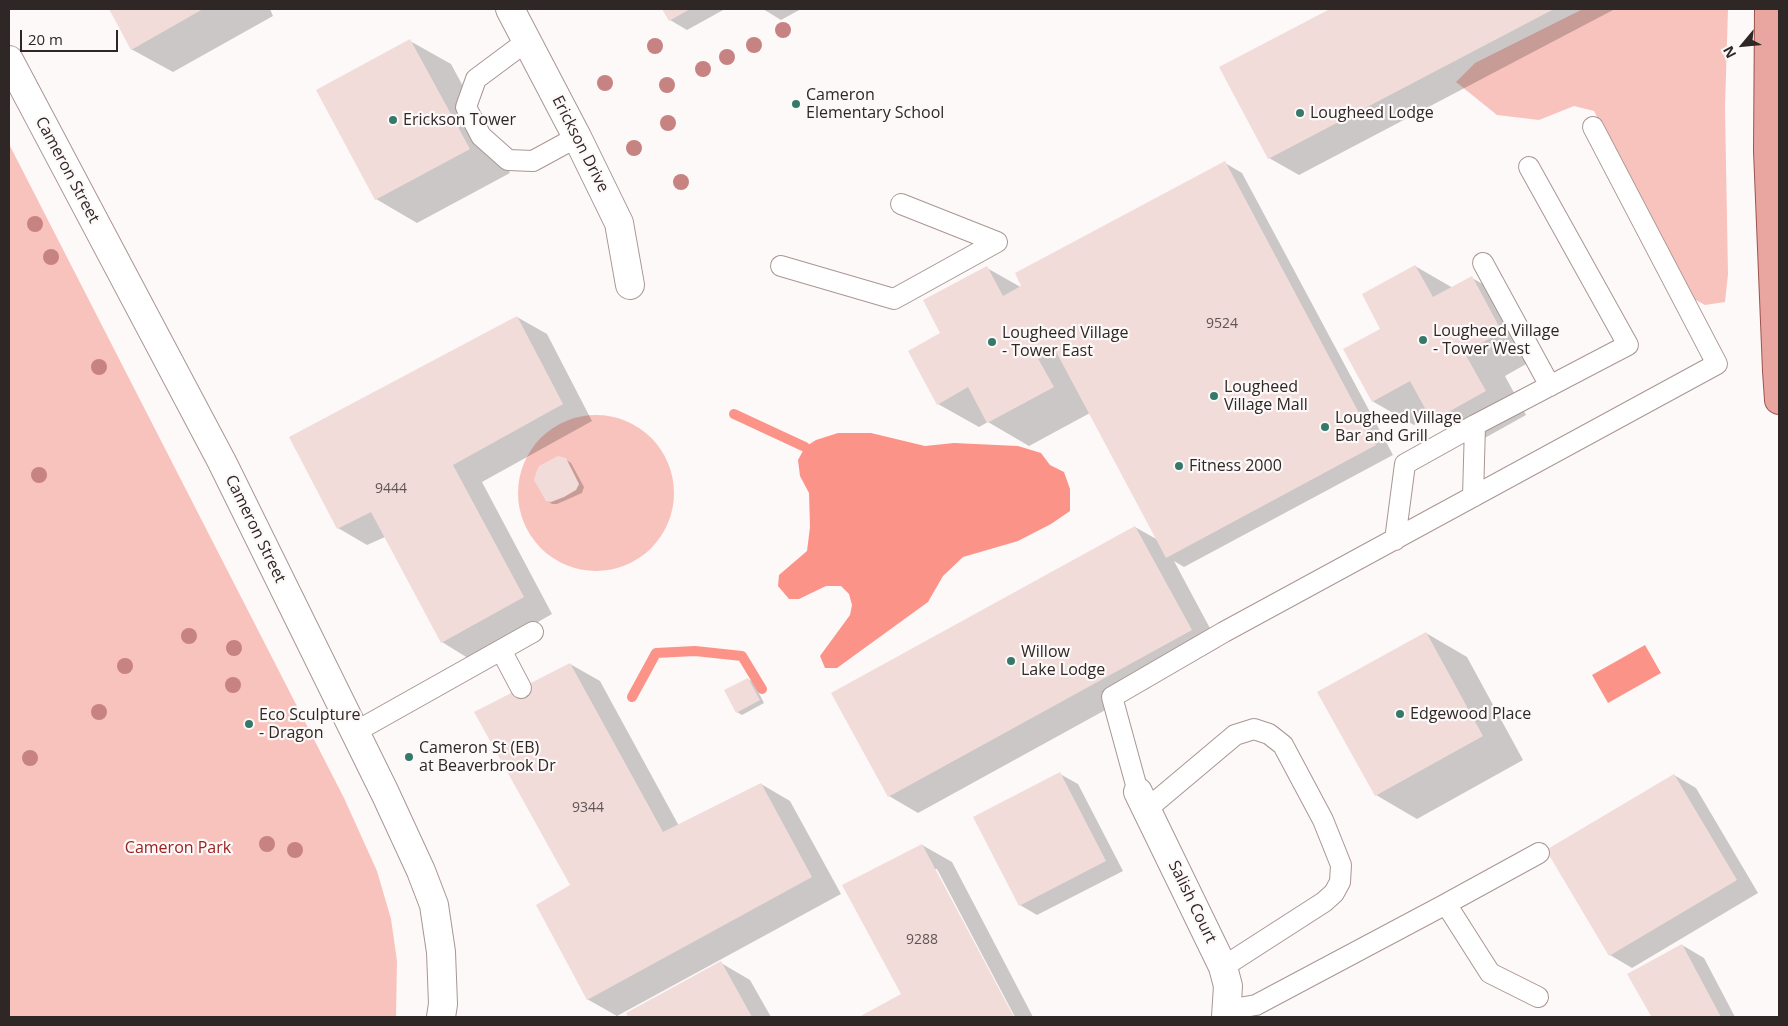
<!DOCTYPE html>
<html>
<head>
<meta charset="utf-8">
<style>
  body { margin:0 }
  #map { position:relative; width:1788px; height:1026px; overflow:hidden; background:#fdf9f8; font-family:"Open Sans",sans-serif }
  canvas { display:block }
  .frame { position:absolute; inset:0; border:10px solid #2e2726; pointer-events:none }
  .north { position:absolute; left:1718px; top:20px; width:50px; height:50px; -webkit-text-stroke:4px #fdf9f8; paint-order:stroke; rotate:242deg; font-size:14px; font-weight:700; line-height:20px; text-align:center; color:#2e2726 }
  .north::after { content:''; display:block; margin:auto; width:18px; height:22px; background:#2e2726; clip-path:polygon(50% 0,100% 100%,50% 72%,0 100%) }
  .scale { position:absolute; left:20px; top:30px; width:98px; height:22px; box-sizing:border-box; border:2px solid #2e2726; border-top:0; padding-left:6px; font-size:15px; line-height:18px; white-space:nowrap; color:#2e2726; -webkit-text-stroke:4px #fdf9f8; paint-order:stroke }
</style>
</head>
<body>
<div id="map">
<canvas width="1788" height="1026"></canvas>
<div class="frame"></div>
<div class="north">N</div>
<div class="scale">20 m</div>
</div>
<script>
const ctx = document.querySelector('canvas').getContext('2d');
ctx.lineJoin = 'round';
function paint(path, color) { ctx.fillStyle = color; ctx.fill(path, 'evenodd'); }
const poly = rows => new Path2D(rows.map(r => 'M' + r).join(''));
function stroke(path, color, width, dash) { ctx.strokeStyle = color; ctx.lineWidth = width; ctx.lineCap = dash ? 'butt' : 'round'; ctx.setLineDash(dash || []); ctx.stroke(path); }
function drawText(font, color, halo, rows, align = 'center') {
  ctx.font = font + ' "Open Sans",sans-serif'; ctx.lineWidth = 4.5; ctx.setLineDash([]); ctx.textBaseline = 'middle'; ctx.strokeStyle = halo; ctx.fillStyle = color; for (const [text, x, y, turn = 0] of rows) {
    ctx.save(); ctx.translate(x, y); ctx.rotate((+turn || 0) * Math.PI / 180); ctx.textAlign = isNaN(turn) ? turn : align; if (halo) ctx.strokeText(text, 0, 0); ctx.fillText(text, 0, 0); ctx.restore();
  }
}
paint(poly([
  [1583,9,1728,9,1725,108,1728,274,1725,302,1705,305,1692,298,1594,111,1574,106,1539,120,1497,115,1456,82,1475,63],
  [9,144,344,798,377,871,391,919,397,961,396,1017,9,1017],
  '518 493a78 78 0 1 1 156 0a78 78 0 1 1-156 0Z'
]), '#f9c3bd');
paint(poly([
  [838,433,871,433,925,446,954,443,1018,446,1041,453,1050,465,1064,472,1070,489,1070,511,1051,524,1018,541,963,557,943,576,928,602,837,668,825,668,820,656,850,615,852,605,849,594,841,586,826,586,799,599,789,599,778,586,779,575,807,551,810,527,809,493,800,476,798,460,805,447,816,440],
  [1645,645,1661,673,1608,703,1592,675]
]), '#fc9389');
paint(poly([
  [110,9,270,9,273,16,173,72,131,49],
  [664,9,725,9,687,30,670,20],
  [763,9,801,9,781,20],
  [1333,9,1615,9,1299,175,1269,158,1221,68],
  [410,41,451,64,510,173,417,223,376,199,317,91],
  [1225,163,1242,173,1393,455,1184,567,1174,561,1220,647,918,813,889,796,1135,527,1158,540,1090,413,1029,446,988,422,979,427,938,404,942,333,987,268,1024,289],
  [1415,266,1453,288,1472,278,1513,301,1542,355,1505,376,1526,415,1474,444,1433,420,1430,416,1414,425,1372,401,1382,329],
  [517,317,547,334,592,421,482,482,552,614,471,660,442,642,385,537,367,545,338,528],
  [565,459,571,463,584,487,582,493,557,504,552,504,547,500],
  [1426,633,1467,657,1523,760,1417,819,1376,795],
  [570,664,600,681,679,826,761,784,790,801,841,894,617,1016,587,999,571,885],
  [748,679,753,682,764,703,742,715,737,712],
  [1060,774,1078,784,1123,871,1037,915,1020,905],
  [1674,775,1696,788,1758,893,1632,968,1610,955],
  [922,845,952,862,1033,1017,1015,1017,937,869,934,869,1012,1017,862,1017,902,995],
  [1682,945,1704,958,1735,1017,1652,1017],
  [721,963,750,980,771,1017,629,1017,627,1014]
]), '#0003');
stroke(poly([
  [734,414,805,447],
  [632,697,656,653,695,651,742,656,762,689]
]), '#fc9389', 10);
paint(poly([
  [109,9,203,9,131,50],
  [662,9,690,9,669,21],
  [1330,9,1554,9,1268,159,1219,67],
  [410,39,470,149,375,200,316,90],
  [1225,161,1376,445,1166,558,1053,346,1036,355,1054,387,987,423,968,387,937,405,908,351,940,333,923,300,987,266,1003,296,1021,286,1015,273],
  [1415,265,1433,297,1472,276,1502,332,1464,352,1486,391,1432,421,1410,381,1372,402,1343,349,1380,329,1362,294],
  [517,316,563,404,453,465,524,597,441,643,371,512,337,529,289,437],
  [558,456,566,458,579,484,576,490,564,497,551,502,546,501,534,480,536,473,539,466],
  [1135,526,1192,630,888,797,831,693],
  [1426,632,1483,736,1375,796,1317,692],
  [570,663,663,832,761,783,812,877,587,1000,536,905,570,885,474,712],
  [748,678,760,700,736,713,724,690],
  [1060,772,1106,861,1019,906,973,817],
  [1674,774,1737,880,1609,956,1546,850],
  [922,844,1014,1017,859,1017,901,994,842,885],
  [1682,944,1721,1017,1649,1017,1651,1016,1627,974],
  [721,961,752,1017,628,1017,626,1013]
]), '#f1dcda');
const service = poly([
  [527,41,476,79,466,107,481,136,508,160,533,161,577,137],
  [901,204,997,242],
  [1483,263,1550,386],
  [781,266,894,299,997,242],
  [1473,497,1475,425,1628,345,1529,167],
  [1395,540,1405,464,1475,425],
  [501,650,521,688],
  [355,732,533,632],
  [1138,792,1112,697,1224,632,1717,364,1593,127],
  [1147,809,1235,735,1254,729,1269,734,1283,745,1323,820,1341,865,1340,882,1334,893,1324,902,1223,967],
  [1446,904,1539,853],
  [1227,1010,1256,1005,1446,904,1490,973,1538,997]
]);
const minor = poly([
  [510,9,577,137,619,223,630,285],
  [1138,792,1223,967,1228,986,1226,1017]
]);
const tertiary = poly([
  [9,60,222,462,385,793,421,871,434,905,441,952,443,1004,441,1017]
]);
const primary = poly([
  [1769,9,1768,151,1777,371,1779,400]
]);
stroke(service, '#a99693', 22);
stroke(minor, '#a99693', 30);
stroke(tertiary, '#a99693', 30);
stroke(primary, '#9e524c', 30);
stroke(service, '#fff', 20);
stroke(minor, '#fff', 28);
stroke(tertiary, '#fff', 28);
stroke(primary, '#e9a5a0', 28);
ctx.fillStyle = '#c78282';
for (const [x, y] of [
  [783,30],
  [754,45],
  [655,46],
  [727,57],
  [703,69],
  [605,83],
  [667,85],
  [668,123],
  [634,148],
  [681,182],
  [35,224],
  [51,257],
  [99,367],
  [39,475],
  [189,636],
  [234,648],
  [125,666],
  [233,685],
  [99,712],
  [30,758],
  [267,844],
  [295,850]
]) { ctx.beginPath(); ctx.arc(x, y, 8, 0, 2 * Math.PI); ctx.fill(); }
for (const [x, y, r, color] of [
  [796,104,5,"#367869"],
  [1300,113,5,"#367869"],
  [393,120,5,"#367869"],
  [1423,340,5,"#367869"],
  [992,342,5,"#367869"],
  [1214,396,5,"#367869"],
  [1325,427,5,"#367869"],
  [1179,466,5,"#367869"],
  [1011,661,5,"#367869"],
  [1400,714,5,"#367869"],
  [249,724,5,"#367869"],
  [409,757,5,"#367869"]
]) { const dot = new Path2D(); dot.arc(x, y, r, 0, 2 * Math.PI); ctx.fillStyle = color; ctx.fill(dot); stroke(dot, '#fdf9f8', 2); }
drawText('14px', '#5f5453', null, [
  ["9524",1222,324],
  ["9444",391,489],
  ["9344",588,808],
  ["9288",922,940]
]);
drawText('16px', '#2e2726', '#fdf9f8', [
  ["Cameron",806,95],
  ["Elementary School",806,113],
  ["Lougheed Lodge",1310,113],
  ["Erickson Tower",403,120],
  ["Lougheed Village",1433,331],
  ["- Tower West",1433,349],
  ["Lougheed Village",1002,333],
  ["- Tower East",1002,351],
  ["Lougheed",1224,387],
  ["Village Mall",1224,405],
  ["Lougheed Village",1335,418],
  ["Bar and Grill",1335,436],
  ["Fitness 2000",1189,466],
  ["Willow",1021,652],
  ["Lake Lodge",1021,670],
  ["Edgewood Place",1410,714],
  ["Eco Sculpture",259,715],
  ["- Dragon",259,733],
  ["Cameron St (EB)",419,748],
  ["at Beaverbrook Dr",419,766]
], 'left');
drawText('16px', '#2e2726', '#fdf9f8', [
  ["Erickson Drive",580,144,63],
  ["Cameron Street",67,170,62],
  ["Cameron Street",255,529,64],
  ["Salish Court",1192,902,64]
]);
drawText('16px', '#9b2122', '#fdf9f8', [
  ["Cameron Park",178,848]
]);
</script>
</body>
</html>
